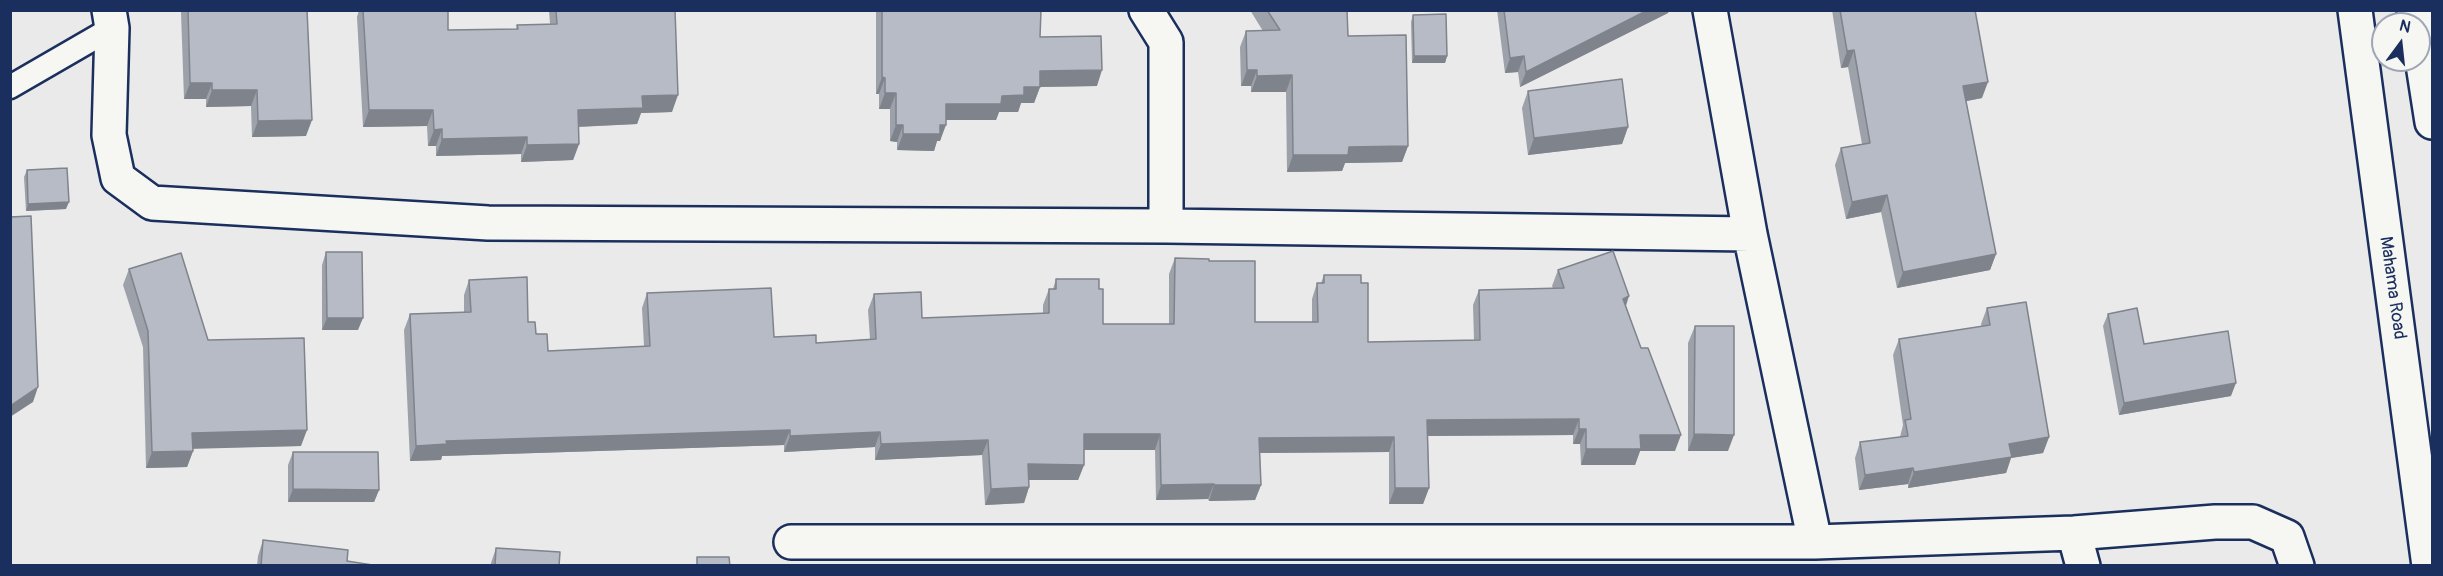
<!DOCTYPE html>
<html>
<head>
<meta charset="utf-8">
<style>
  body { margin:0 }
  #map { position:relative; width:2443px; height:576px; overflow:hidden; background:#e9eae9; font-family:Pangolin,sans-serif }
  canvas { display:block }
  .frame { position:absolute; inset:0; border:12px solid #1b2f5e; pointer-events:none }
  .north { position:absolute; left:2371px; top:12px; width:60px; height:60px; box-sizing:border-box; background:#f6f6f2; border:2px solid #9ea6b7; border-radius:50%; rotate:15deg; font-size:16px; font-weight:700; line-height:24px; text-align:center; color:#1b2f5e }
  .north::after { content:''; display:block; margin:auto; width:21px; height:27px; background:#1b2f5e; clip-path:polygon(50% 0,100% 100%,50% 72%,0 100%) }
</style>
</head>
<body>
<div id="map">
<canvas width="2443" height="576"></canvas>
<div class="frame"></div>
<div class="north">N</div>
</div>
<script>
const ctx = document.querySelector('canvas').getContext('2d');
ctx.lineJoin = 'round';
const poly = rows => new Path2D(rows.map(r => 'M' + r).join(''));
function stroke(path, color, width, dash) { ctx.strokeStyle = color; ctx.lineWidth = width; ctx.lineCap = dash ? 'butt' : 'round'; ctx.setLineDash(dash || []); ctx.stroke(path); }
function paint(path, color) { ctx.fillStyle = color; ctx.fill(path, 'evenodd'); }
function drawText(font, color, halo, rows, align = 'center') {
  ctx.font = font + ' Pangolin,sans-serif'; ctx.lineWidth = 4.5; ctx.setLineDash([]); ctx.textBaseline = 'middle'; ctx.strokeStyle = halo; ctx.fillStyle = color; for (const [text, x, y, turn = 0] of rows) {
    ctx.save(); ctx.translate(x, y); ctx.rotate((+turn || 0) * Math.PI / 180); ctx.textAlign = isNaN(turn) ? turn : align; if (halo) ctx.strokeText(text, 0, 0); ctx.fillText(text, 0, 0); ctx.restore();
  }
}
const lane = poly([
  [10,87,112,28]
]);
const street = poly([
  [109,10,112,28,109,135,118,178,152,203,488,223,1166,226,1750,234],
  [1146,10,1166,42,1166,226],
  [1710,10,1750,234,1815,542],
  [2074,533,2083,566],
  [791,542,1815,542,2074,533,2215,522,2253,522,2287,537,2297,566]
]);
const secondary = poly([
  [2355,10,2429,566],
  [2414,10,2416,24],
  [2419,39,2432,122]
]);
stroke(lane, '#1b2f5e', 27);
stroke(street, '#1b2f5e', 38);
stroke(secondary, '#1b2f5e', 38);
stroke(lane, '#f6f6f2', 22);
stroke(street, '#f6f6f2', 33);
stroke(secondary, '#f6f6f2', 33);
paint(poly([
  [182,10,307,10,306,136,252,137,251,106,206,107,206,99,184,99,181,13],
  [359,10,448,10,448,30,516,29,517,25,550,24,549,10,675,10,672,112,641,113,637,124,578,127,579,144,573,160,521,162,521,154,436,156,436,146,428,146,427,126,363,127,357,17],
  [876,10,1041,10,1040,37,1097,86,1040,87,1034,103,1021,103,1018,112,999,112,996,120,946,120,940,141,937,141,934,151,897,150,897,142,890,141,890,109,879,109,879,94,876,94],
  [1250,10,1347,10,1348,36,1408,146,1402,162,1345,163,1342,171,1287,172,1286,92,1251,92,1251,86,1241,86,1240,47,1246,31,1263,31],
  [1497,10,1669,10,1668,13,1520,87,1518,72,1505,73],
  [1832,10,1975,10,1982,98,1966,101,1996,254,1990,270,1897,288,1881,212,1846,219,1835,165,1841,148,1862,144,1848,67,1841,68],
  [1413,15,1447,56,1445,63,1412,63,1411,22],
  [1528,91,1628,127,1622,144,1528,155,1522,108],
  [27,170,66,209,26,211,24,177],
  [326,252,358,330,322,330,322,265],
  [1175,258,1209,261,1255,322,1312,322,1312,299,1317,283,1321,283,1324,275,1361,283,1368,342,1474,340,1473,305,1479,290,1553,288,1552,286,1558,270,1626,306,1675,451,1640,451,1635,465,1581,465,1580,444,1573,444,1573,435,1428,436,1429,488,1423,504,1389,504,1389,452,1260,453,1261,485,1255,500,1209,501,1208,499,1156,500,1155,450,1084,450,1084,465,1078,480,1029,480,1029,487,1024,503,985,505,982,455,875,460,875,447,784,452,784,445,442,456,441,460,410,461,404,330,410,314,464,312,464,295,469,280,528,322,536,334,548,351,644,346,642,308,647,293,774,337,816,343,870,339,868,310,874,294,922,318,1043,313,1043,305,1049,289,1053,289,1056,279,1099,289,1103,324,1169,324,1169,274],
  [129,269,208,340,301,446,193,448,193,451,187,467,146,468,143,347,123,285],
  [1987,308,2049,437,2043,453,2011,458,2006,473,1908,488,1908,484,1859,490,1855,458,1860,442,1900,437,1903,425,1893,355,1899,339,1982,327,1981,324],
  [2108,314,2144,344,2231,396,2119,415,2103,326],
  [1695,326,1728,451,1688,451,1688,343],
  [293,452,379,490,374,502,288,502,288,465],
  [263,540,347,561,379,566,257,566,258,556],
  [496,548,559,566,490,566]
]), '#9da1aa');
paint(poly([
  [1648,10,1669,10,1668,13,1520,87,1526,72],
  [1854,50,1848,67,1841,68,1847,51],
  [1414,56,1447,56,1445,63,1412,63],
  [1524,56,1518,72,1505,73,1510,58],
  [1102,70,1097,86,1035,87,1040,87,1034,103,1021,103,1018,112,999,112,996,120,940,120,946,104,1002,96,1024,87,1040,71],
  [1247,70,1257,70,1251,86,1241,86],
  [1292,75,1286,92,1251,92,1257,76],
  [882,77,885,78,879,94,876,94],
  [1988,82,1982,98,1957,103,1963,86],
  [190,83,212,83,206,99,184,99],
  [212,90,257,90,251,106,206,107],
  [885,93,896,93,890,109,879,109],
  [678,95,672,112,641,113,637,124,572,127,578,110,642,96],
  [369,110,433,110,427,126,363,127],
  [312,120,306,136,252,137,258,121],
  [896,125,903,125,897,142,890,141],
  [940,125,946,125,940,141,937,141,934,151,897,150,903,134],
  [1628,127,1622,144,1528,155,1534,138],
  [442,129,436,146,428,146,434,130],
  [527,137,521,154,436,156,442,139],
  [579,144,573,160,521,162,527,145],
  [1408,146,1402,162,1345,163,1342,171,1287,172,1293,155,1349,147],
  [1887,195,1881,212,1846,219,1852,202],
  [69,202,66,209,26,211,28,204],
  [1996,254,1990,270,1897,288,1903,272],
  [1629,296,1624,312,1623,299],
  [327,318,363,318,358,330,322,330],
  [2236,383,2231,396,2119,415,2124,403],
  [38,387,33,402,10,417,10,406],
  [1579,419,1573,435,1422,436,1427,420],
  [1579,429,1586,429,1580,444,1573,444],
  [307,430,301,446,187,449,192,433],
  [790,430,784,445,442,456,441,460,410,461,416,446,446,441],
  [880,432,875,447,784,452,790,436],
  [1084,434,1160,434,1155,450,1078,450],
  [1694,434,1734,435,1728,451,1688,451],
  [1640,435,1681,435,1675,451,1640,451,1635,465,1581,465,1586,449],
  [1394,437,1389,452,1254,453,1259,438],
  [2049,437,2043,453,2011,458,2006,473,1908,488,1914,472,2009,444],
  [988,440,982,455,875,460,881,444],
  [193,451,187,467,146,468,152,452],
  [1028,464,1084,465,1078,480,1023,480],
  [1913,468,1908,484,1859,490,1865,475],
  [1214,484,1208,499,1156,500,1161,485],
  [1214,485,1261,485,1255,500,1209,501],
  [1029,487,1024,503,985,505,991,489],
  [1395,488,1429,488,1423,504,1389,504],
  [293,489,379,490,374,502,288,502]
]), '#7f838b');
const building = poly([
  [188,10,307,10,312,120,258,121,257,90,212,90,212,83,190,83,188,10],
  [363,10,448,10,448,30,518,29,517,25,557,24,556,10,675,10,678,95,642,96,643,108,578,110,579,144,527,145,527,137,442,139,442,129,434,130,433,110,369,110,363,10],
  [882,10,1041,10,1040,37,1101,36,1102,70,1040,71,1040,87,1024,87,1024,95,1002,96,1001,104,946,104,946,125,940,125,940,134,903,134,903,125,896,125,896,93,885,93,885,78,882,77,882,10],
  [1267,10,1347,10,1348,36,1406,35,1408,146,1349,147,1348,155,1293,155,1292,75,1257,76,1257,70,1247,70,1246,31,1280,30,1267,10],
  [1504,10,1648,10,1526,72,1524,56,1510,58,1504,10],
  [1840,10,1975,10,1988,82,1963,86,1996,254,1903,272,1887,195,1852,202,1841,148,1870,143,1854,50,1847,51,1840,10],
  [1446,14,1447,56,1414,56,1413,15,1446,14],
  [1622,79,1628,127,1534,138,1528,91,1622,79],
  [67,168,69,202,28,204,27,170,67,168],
  [31,216,38,387,10,406,10,217,31,216],
  [1613,251,1629,296,1623,299,1641,348,1648,348,1681,435,1640,435,1641,449,1586,449,1586,429,1579,429,1579,419,1427,420,1429,488,1395,488,1394,437,1259,438,1261,485,1214,485,1214,484,1161,485,1160,434,1084,434,1084,465,1028,464,1029,487,991,489,988,440,881,444,880,432,790,436,790,430,446,441,447,444,416,446,410,314,471,312,469,280,527,277,528,322,535,322,536,334,547,334,548,351,650,346,647,293,771,288,774,337,816,335,816,343,876,339,874,294,921,292,922,318,1049,313,1049,289,1056,289,1056,279,1099,279,1099,289,1103,289,1103,324,1174,324,1175,258,1209,259,1209,261,1255,261,1255,322,1318,322,1317,283,1324,283,1324,275,1361,275,1361,283,1368,283,1368,342,1480,340,1479,290,1564,288,1558,270,1613,251],
  [326,252,362,252,363,318,327,318,326,252],
  [181,253,208,340,304,338,307,430,192,433,193,451,152,452,148,331,129,269,181,253],
  [2026,302,2049,437,2009,444,2012,457,1914,472,1913,468,1865,475,1860,442,1908,436,1905,420,1911,419,1899,339,1990,325,1987,308,2026,302],
  [2137,308,2144,344,2228,331,2236,383,2124,403,2108,314,2137,308],
  [1695,326,1734,326,1734,435,1694,434,1695,326],
  [293,452,378,452,379,490,293,489,293,452],
  [263,540,348,550,347,561,379,566,261,566,263,540],
  [496,548,560,552,559,566,495,566,496,548],
  [697,557,729,557,730,566,697,566,697,557]
]);
paint(building, '#b6bbc6');
stroke(building, '#7f838b', 1.5);
drawText('18px', '#1b2f5e', '#f6f6f2', [
  ["Mahama Road",2392,288,82]
]);
</script>
</body>
</html>
